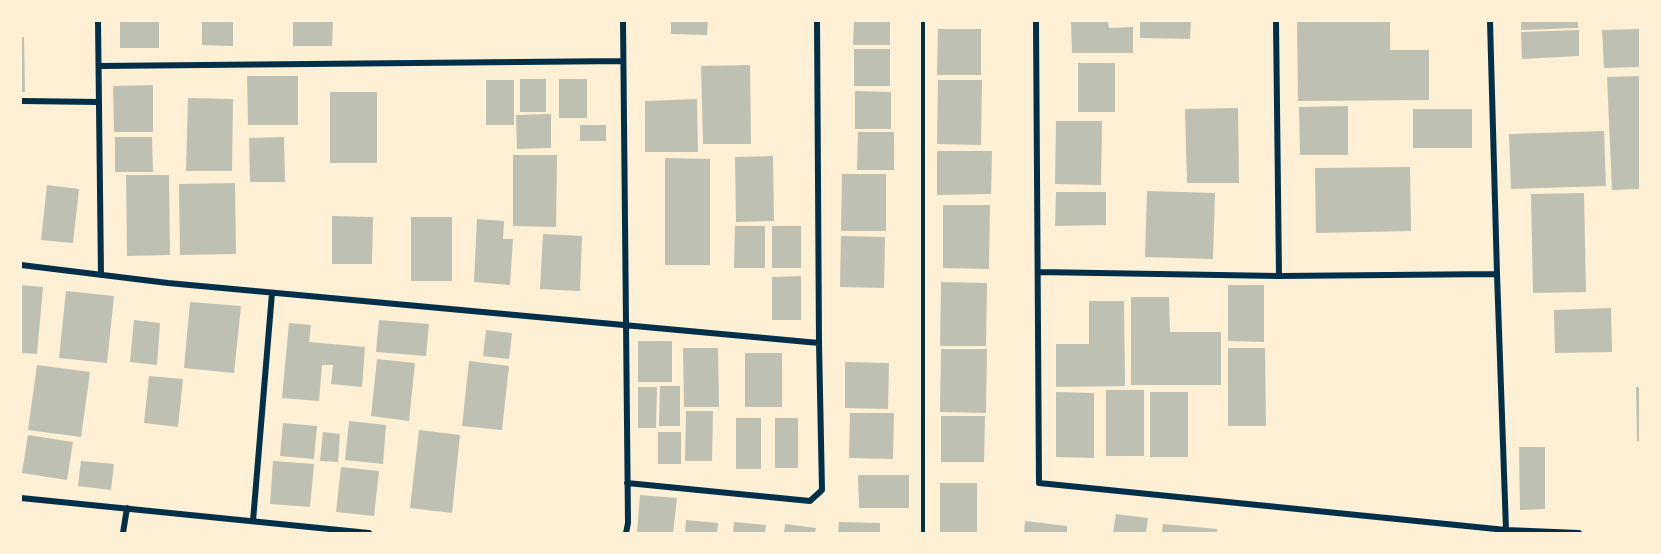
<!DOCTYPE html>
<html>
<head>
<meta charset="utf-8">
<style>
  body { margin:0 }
  #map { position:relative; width:1661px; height:554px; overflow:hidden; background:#fdf0d5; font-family:"Noto Serif",serif }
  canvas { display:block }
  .frame { position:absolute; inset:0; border:22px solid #fdf0d5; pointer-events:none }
</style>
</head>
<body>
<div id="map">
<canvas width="1661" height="554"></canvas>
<div class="frame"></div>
</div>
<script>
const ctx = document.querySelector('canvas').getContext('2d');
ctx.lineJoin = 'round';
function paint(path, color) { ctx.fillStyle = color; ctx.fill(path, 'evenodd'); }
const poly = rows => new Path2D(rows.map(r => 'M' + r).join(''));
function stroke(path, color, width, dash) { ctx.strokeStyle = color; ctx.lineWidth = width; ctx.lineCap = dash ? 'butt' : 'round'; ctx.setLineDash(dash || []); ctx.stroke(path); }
paint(poly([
  [120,21,159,21,159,48,120,48],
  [202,21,233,21,233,46,202,45],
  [293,21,333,21,332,46,293,46],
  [671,21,708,21,707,35,671,34],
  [854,21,890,21,890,45,853,45],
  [1071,21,1108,21,1109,28,1133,27,1133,53,1072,53],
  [1140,21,1191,21,1190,39,1140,38],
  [1297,21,1390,21,1390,50,1429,50,1429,100,1298,101],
  [1521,21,1578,21,1578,28,1521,30],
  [938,29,981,29,981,75,937,75],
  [1640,29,1640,67,1604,68,1602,30],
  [1579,30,1579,56,1522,59,1521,32],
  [21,37,24,37,25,92,21,92],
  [854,49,890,49,890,86,854,86],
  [1078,63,1115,63,1115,112,1078,112],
  [750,65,751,144,703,144,701,66],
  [247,76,298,76,298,125,248,125],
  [1640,76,1640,189,1612,190,1607,77],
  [520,79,546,79,546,112,520,112],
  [559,79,587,79,587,118,559,118],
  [486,80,514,80,514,125,486,125],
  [938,80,982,80,981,145,937,144],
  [153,85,153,132,114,132,113,86],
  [855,91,891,92,891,129,855,129],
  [330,92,377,92,377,163,330,163],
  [188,98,233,99,232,171,186,171],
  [697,99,698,152,645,152,645,101],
  [1348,106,1348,155,1300,155,1299,107],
  [1238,108,1239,183,1187,183,1185,109],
  [1413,109,1472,109,1472,148,1413,148],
  [551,114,551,148,517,149,516,115],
  [1056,121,1102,121,1101,185,1055,184],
  [580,125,606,125,606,141,580,141],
  [1604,131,1606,186,1511,189,1509,134],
  [858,132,894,132,894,170,857,170],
  [115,137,152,137,153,172,115,172],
  [284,137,285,182,250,182,249,138],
  [937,151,992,151,991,194,937,195],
  [513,155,557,155,556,227,513,226],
  [773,156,774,221,736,222,735,157],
  [665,158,710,159,710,265,665,265],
  [1410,167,1411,231,1316,233,1315,168],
  [842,174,886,174,886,231,841,231],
  [126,175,169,175,170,255,127,256],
  [235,183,236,254,180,255,179,184],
  [47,185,79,189,73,243,41,240],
  [1147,191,1215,193,1213,259,1145,257],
  [1056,192,1106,192,1106,225,1055,226],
  [1584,193,1586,292,1533,293,1531,194],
  [943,205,990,205,989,269,943,268],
  [332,216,373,217,372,264,332,264],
  [411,217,452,217,452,281,411,281],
  [477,219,504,221,503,239,513,239,510,285,474,282],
  [735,226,765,226,765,268,734,268],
  [772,226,801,226,801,268,772,268],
  [543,234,582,236,580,291,540,289],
  [841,236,885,237,884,288,840,287],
  [801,276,801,320,772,320,772,277],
  [941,282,987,283,986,346,940,346],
  [21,285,43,287,37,354,21,353],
  [1228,285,1264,285,1264,342,1228,341],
  [66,291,114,296,107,363,59,358],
  [1131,297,1169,297,1170,332,1221,332,1221,385,1131,385],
  [1089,301,1124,301,1125,386,1056,387,1056,344,1089,344],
  [190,302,241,306,234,373,184,368],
  [1611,308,1612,352,1555,353,1554,310],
  [134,320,160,323,157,365,130,362],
  [379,320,429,324,426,356,376,352],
  [289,323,311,325,309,342,365,347,362,387,331,384,333,365,322,365,319,401,282,398],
  [486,330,512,333,509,359,483,356],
  [638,341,672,341,672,382,638,382],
  [683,348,718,348,719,407,684,407],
  [1228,348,1265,348,1266,426,1228,426],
  [941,349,987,349,986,413,940,412],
  [745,353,782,353,782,407,745,407],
  [377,359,415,363,409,421,371,416],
  [469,361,509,366,502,430,462,426],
  [845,362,889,363,888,409,845,408],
  [37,365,90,372,81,437,28,430],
  [149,376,183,379,178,427,144,423],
  [660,386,680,386,680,426,659,426],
  [638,387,657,387,656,428,638,428],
  [1636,387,1640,387,1640,441,1637,441],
  [1106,390,1144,390,1144,456,1106,456],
  [1056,392,1094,393,1094,458,1056,457],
  [1150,392,1188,392,1188,457,1150,457],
  [686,411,713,411,712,461,685,461],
  [850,413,894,413,893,459,849,458],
  [941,416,985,416,984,462,941,462],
  [736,418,761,418,761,469,736,469],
  [775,418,798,418,798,468,775,468],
  [349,421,386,425,383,464,345,460],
  [283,423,317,426,314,459,280,456],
  [419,430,460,435,452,513,410,508],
  [323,432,340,434,338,462,320,461],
  [658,432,681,432,681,464,658,464],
  [28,435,73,442,67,480,22,473],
  [1519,447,1545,447,1545,509,1520,510],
  [81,461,114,464,111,490,78,486],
  [273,461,314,464,310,507,270,504],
  [341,467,379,471,374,516,336,512],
  [858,475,909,475,909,508,859,508],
  [940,483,977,483,977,533,940,533],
  [640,495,677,498,673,533,637,533],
  [1116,514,1148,518,1146,533,1113,533],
  [686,520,718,523,717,533,685,533],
  [1025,521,1067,526,1067,533,1024,533],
  [734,522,766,525,765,533,733,533],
  [839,522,880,523,880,533,838,533],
  [785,524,816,528,815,533,784,533],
  [1163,524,1217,529,1217,533,1162,533]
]), '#bec0b2');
stroke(poly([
  [923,533,923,21]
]), '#003049', 4);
stroke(poly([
  [98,21,101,275],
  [623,21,628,523,626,533],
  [1036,21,1039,483,1506,530,1579,533],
  [1276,21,1279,276],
  [1490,21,1497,274,1506,530],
  [99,66,623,61],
  [21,101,99,102],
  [21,265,168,283,819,343,817,21],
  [1038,272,1279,276,1497,274],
  [627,483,810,501,822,490,819,343],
  [21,498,369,533],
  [253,521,272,293],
  [123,533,127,508]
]), '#003049', 6);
</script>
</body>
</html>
